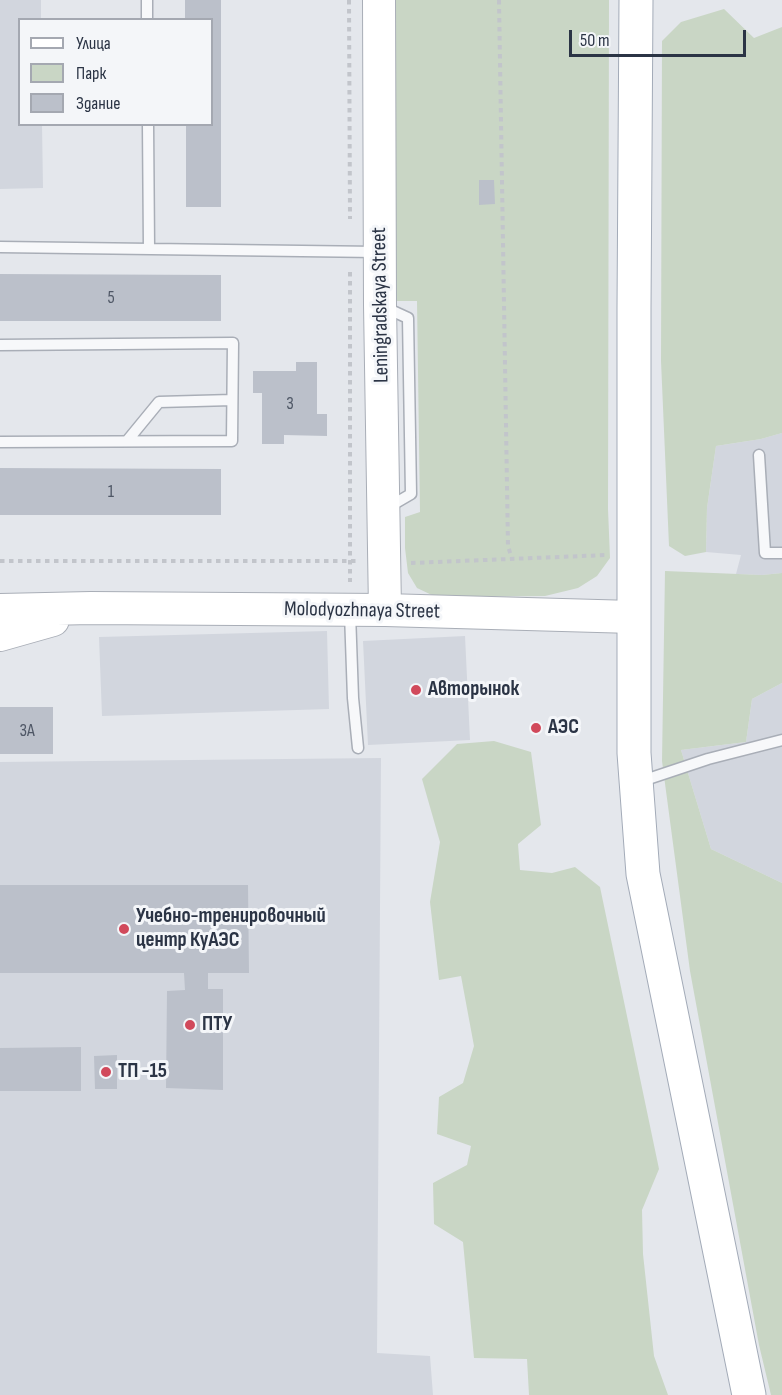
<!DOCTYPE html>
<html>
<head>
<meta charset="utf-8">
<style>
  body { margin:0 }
  #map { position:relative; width:782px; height:1395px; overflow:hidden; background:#e4e7ec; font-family:"Sofia Sans Condensed",sans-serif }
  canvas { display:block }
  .legend { position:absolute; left:18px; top:18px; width:195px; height:108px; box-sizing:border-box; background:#f4f6f9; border:2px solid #a4a8b1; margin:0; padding:8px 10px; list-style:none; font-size:18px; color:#2b3445 }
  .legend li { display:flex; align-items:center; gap:12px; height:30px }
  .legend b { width:30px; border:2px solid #a4a8b1 }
  .scale { position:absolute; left:569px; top:30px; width:177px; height:27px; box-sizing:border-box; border:3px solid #2b3445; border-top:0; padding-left:8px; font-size:18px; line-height:21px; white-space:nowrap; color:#2b3445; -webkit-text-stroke:4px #f4f6f9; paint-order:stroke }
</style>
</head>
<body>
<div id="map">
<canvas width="782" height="1395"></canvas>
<ul class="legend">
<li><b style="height:8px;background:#fff"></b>Улица</li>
<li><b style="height:16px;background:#c9d6c5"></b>Парк</li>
<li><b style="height:16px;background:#bbc0ca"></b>Здание</li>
</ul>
<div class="scale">50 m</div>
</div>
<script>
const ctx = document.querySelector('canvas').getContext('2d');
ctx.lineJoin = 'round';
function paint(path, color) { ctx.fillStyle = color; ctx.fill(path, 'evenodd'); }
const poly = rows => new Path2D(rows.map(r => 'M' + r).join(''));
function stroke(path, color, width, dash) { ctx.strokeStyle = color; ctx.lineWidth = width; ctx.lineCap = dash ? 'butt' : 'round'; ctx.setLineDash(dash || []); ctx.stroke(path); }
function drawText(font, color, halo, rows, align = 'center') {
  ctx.font = font + ' "Sofia Sans Condensed",sans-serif'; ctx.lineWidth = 6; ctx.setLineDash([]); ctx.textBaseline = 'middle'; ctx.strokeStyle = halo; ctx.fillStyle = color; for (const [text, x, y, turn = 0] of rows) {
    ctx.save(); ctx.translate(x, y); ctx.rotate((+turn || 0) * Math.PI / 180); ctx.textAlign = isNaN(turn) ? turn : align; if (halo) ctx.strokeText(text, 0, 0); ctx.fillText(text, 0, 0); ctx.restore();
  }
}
paint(poly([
  [0,0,41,0,41,19,20,20,20,124,42,125,43,188,0,189],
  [782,433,782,573,762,575,736,574,741,555,706,552,707,508,716,446,761,439],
  [327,631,329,709,102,716,99,637],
  [465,636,470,740,368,745,363,641],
  [782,683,782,883,711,849,681,750,746,742,752,699],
  [381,758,377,1353,430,1356,433,1395,0,1395,0,762]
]), '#d2d6de');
paint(poly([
  [394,0,609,0,608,509,610,558,597,576,578,588,545,596,436,597,417,588,408,573,405,548,405,517,420,512,417,301,395,301],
  [724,9,754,38,782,27,782,433,761,439,716,446,707,508,706,552,685,556,669,546,661,361,662,41,681,22],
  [665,571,762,575,782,573,782,683,752,699,746,742,681,750,711,849,782,883,782,1395,771,1395,759,1345,690,971,662,761],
  [494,741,531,752,541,825,518,844,520,870,552,873,575,867,600,887,659,1169,642,1210,643,1254,654,1356,668,1395,529,1395,527,1359,474,1358,463,1242,434,1224,433,1183,467,1165,471,1146,437,1134,439,1097,463,1083,474,1046,461,976,439,980,430,902,440,842,422,779,457,744]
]), '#c9d6c5');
paint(poly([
  [185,0,221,0,221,207,186,207,186,124,212,124,212,20,185,20],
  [479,180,494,180,495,204,479,205],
  [0,274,221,275,221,321,0,321],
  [296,362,317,362,317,414,327,414,327,436,284,435,284,444,262,444,262,393,253,393,253,371,296,371],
  [0,468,221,469,221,515,0,515],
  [0,707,53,707,53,754,0,754],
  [0,885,248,885,249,973,208,973,208,989,223,989,223,1090,166,1088,167,991,185,990,184,973,0,973],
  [81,1047,81,1091,0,1091,0,1048],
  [117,1055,117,1089,95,1089,94,1056]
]), '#bbc0ca');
const lane = poly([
  [147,0,147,20],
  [148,124,149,248],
  [0,247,377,252],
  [384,307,408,318,411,494,387,508],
  [0,345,233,343,232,441,0,442],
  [127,441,159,402,232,400],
  [759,455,765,553,782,553],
  [350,613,353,698,358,748],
  [639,782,708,759,782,740]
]);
const secondary = poly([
  [379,0,380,305,385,610],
  [0,610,91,608,385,610,633,617],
  [0,635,53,620]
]);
const primary = poly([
  [636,0,634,308,634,753,643,874,749,1395]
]);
stroke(lane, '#a9aeb7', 13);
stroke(secondary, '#a9aeb7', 34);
stroke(primary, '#a3abb8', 35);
stroke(poly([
  [349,0,350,219],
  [499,0,508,546,512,559],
  [350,272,350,582],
  [0,561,359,561],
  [411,563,607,555]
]), '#c2c5cb', 4, [4.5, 4.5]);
stroke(lane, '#f7f8fa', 10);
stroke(secondary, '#fff', 32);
stroke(primary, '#fff', 33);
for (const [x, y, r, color] of [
  [416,690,6,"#d1495b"],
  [536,728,6,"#d1495b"],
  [124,929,6,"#d1495b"],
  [190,1025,6,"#d1495b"],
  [106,1072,6,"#d1495b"]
]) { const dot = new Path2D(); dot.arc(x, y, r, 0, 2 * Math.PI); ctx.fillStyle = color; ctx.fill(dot); stroke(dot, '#f4f6f9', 2); }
drawText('18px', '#4f5766', null, [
  ["5",111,298],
  ["3",290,404],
  ["1",111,492],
  ["3А",27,731]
]);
drawText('21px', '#2b3445', '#f4f6f9', [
  ["Leningradskaya Street",381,305,-91],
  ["Molodyozhnaya Street",362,611,1]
]);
drawText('bold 21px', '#2b3445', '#f4f6f9', [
  ["Авторынок",428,690],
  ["АЭС",548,728],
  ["Учебно-тренировочный",136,917],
  ["центр КуАЭС",136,941],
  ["ПТУ",202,1025],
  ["ТП -15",118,1072]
], 'left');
</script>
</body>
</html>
